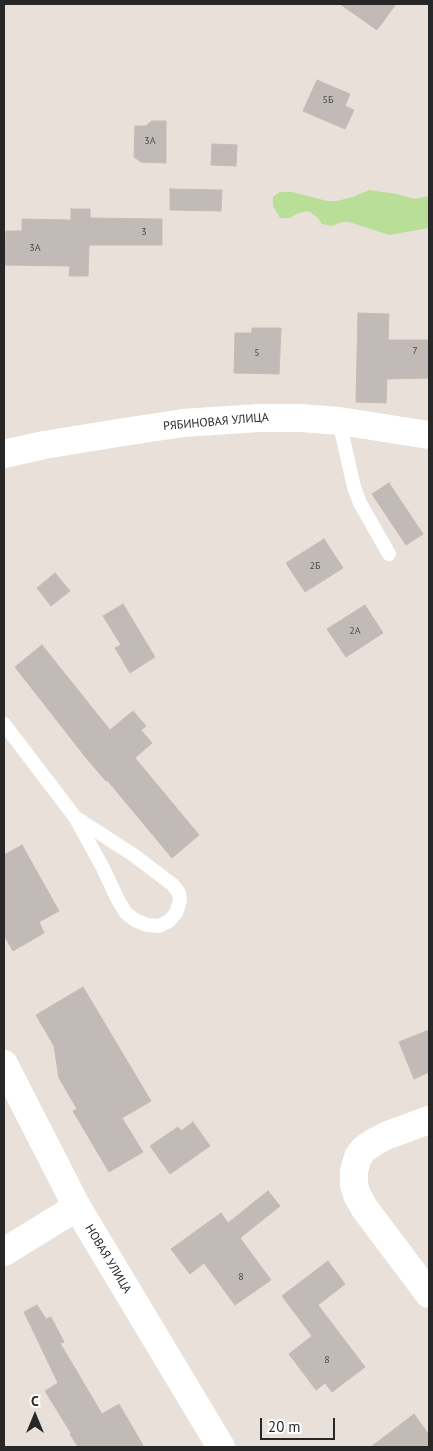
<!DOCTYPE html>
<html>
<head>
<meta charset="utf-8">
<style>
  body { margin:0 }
  #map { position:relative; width:433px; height:1451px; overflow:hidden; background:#e9e0d9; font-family:"PT Sans",sans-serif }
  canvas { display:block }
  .frame { position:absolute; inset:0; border:5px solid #272727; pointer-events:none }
  .north { position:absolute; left:10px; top:1391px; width:50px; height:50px; -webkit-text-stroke:4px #fff; paint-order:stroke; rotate:0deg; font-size:14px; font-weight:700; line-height:20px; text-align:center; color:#272727 }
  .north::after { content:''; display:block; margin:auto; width:18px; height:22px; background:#272727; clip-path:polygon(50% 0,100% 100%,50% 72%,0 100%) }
  .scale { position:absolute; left:260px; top:1418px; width:75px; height:22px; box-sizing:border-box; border:2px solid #272727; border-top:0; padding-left:6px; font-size:15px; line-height:18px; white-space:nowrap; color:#272727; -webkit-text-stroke:4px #fff; paint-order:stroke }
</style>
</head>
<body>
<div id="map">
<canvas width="433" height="1451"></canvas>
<div class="frame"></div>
<div class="north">С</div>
<div class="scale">20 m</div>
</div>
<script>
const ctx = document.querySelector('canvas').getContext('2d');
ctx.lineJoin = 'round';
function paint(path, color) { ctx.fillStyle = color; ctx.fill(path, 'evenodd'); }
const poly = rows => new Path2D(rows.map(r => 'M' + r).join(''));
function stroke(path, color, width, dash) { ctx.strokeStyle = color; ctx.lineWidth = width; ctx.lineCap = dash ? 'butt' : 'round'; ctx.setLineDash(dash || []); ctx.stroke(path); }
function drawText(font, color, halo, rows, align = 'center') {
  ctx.font = font + ' "PT Sans",sans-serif'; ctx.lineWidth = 5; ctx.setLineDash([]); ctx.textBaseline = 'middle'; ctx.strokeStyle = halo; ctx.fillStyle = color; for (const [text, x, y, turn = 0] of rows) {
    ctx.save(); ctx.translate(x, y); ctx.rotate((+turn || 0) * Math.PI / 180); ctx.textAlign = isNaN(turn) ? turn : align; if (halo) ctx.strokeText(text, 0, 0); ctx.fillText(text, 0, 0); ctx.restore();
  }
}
paint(poly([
  [369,190,397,194,414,199,429,196,429,228,389,235,349,222,342,222,332,226,322,224,317,217,309,211,298,213,290,218,280,218,273,206,273,197,280,192,292,192,327,201,337,201,353,197]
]), '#b8de97');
const building = poly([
  [340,4,396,4,377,30,340,4],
  [317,80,350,94,345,106,354,110,345,129,303,111,317,80],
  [152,121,166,121,166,163,141,162,134,157,135,126,146,126,152,121],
  [212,144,237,145,236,166,211,165,212,144],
  [170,189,222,190,221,211,170,210,170,189],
  [71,209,90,209,90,218,162,219,162,245,89,245,88,276,69,276,70,266,5,265,6,231,22,231,22,219,71,220,71,209],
  [358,313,389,314,388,340,429,340,429,378,387,379,386,403,356,402,358,313],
  [252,328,281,328,279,374,234,373,235,333,252,333,252,328],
  [389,483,423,534,406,545,372,494,389,483],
  [324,539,343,568,305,592,286,563,324,539],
  [55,573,70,591,51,606,37,588,55,573],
  [123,604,155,657,130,673,115,648,121,645,103,616,123,604],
  [365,605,383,633,346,657,327,629,365,605],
  [42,645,110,730,133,711,146,726,141,730,152,743,135,758,199,835,172,858,107,780,106,781,87,759,15,667,42,645],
  [22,845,59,911,39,922,44,933,13,951,4,935,4,855,22,845],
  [83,987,151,1101,122,1118,143,1152,109,1172,73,1111,77,1109,59,1078,54,1046,36,1015,83,987],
  [429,1030,429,1072,414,1079,399,1042,429,1030],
  [193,1122,210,1146,170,1174,150,1146,178,1127,181,1131,193,1122],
  [268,1191,280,1206,240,1238,271,1280,235,1305,204,1263,190,1274,171,1249,221,1213,228,1223,268,1191],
  [328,1261,345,1284,318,1305,365,1367,332,1392,325,1383,316,1390,289,1354,312,1336,282,1296,328,1261],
  [37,1305,46,1319,51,1317,64,1342,60,1343,102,1414,119,1404,144,1447,78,1447,70,1434,71,1433,45,1391,58,1383,24,1312,37,1305],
  [414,1414,429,1435,429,1447,371,1447,414,1414]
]);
paint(building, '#c1bab6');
stroke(building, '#c4bcb3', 1);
stroke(poly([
  [339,421,354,487,360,503,389,554],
  [4,724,75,817,103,868,118,900,126,913,135,920,147,925,159,926,169,921,176,913,180,901,179,893,173,885,135,856,75,817]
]), '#fff', 14);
stroke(poly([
  [4,454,44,445,124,432,183,423,259,418,301,418,339,421,429,435],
  [429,1120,388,1135,376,1141,364,1149,358,1157,354,1171,354,1185,357,1195,365,1209,429,1294],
  [4,1252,77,1207]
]), '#fff', 28);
stroke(poly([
  [4,1064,77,1207,221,1447]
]), '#fff', 28);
drawText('10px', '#4e4c4b', null, [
  ["5Б",328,100],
  ["3А",150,141],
  ["3",144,232],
  ["3А",35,248],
  ["7",415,351],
  ["5",257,353],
  ["2Б",315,566],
  ["2А",355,631],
  ["8",241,1277],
  ["8",327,1360]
]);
drawText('12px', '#272727', '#fff', [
  ["РЯБИНОВАЯ УЛИЦА",216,422,-5],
  ["НОВАЯ УЛИЦА",108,1259,59]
]);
</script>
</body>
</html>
